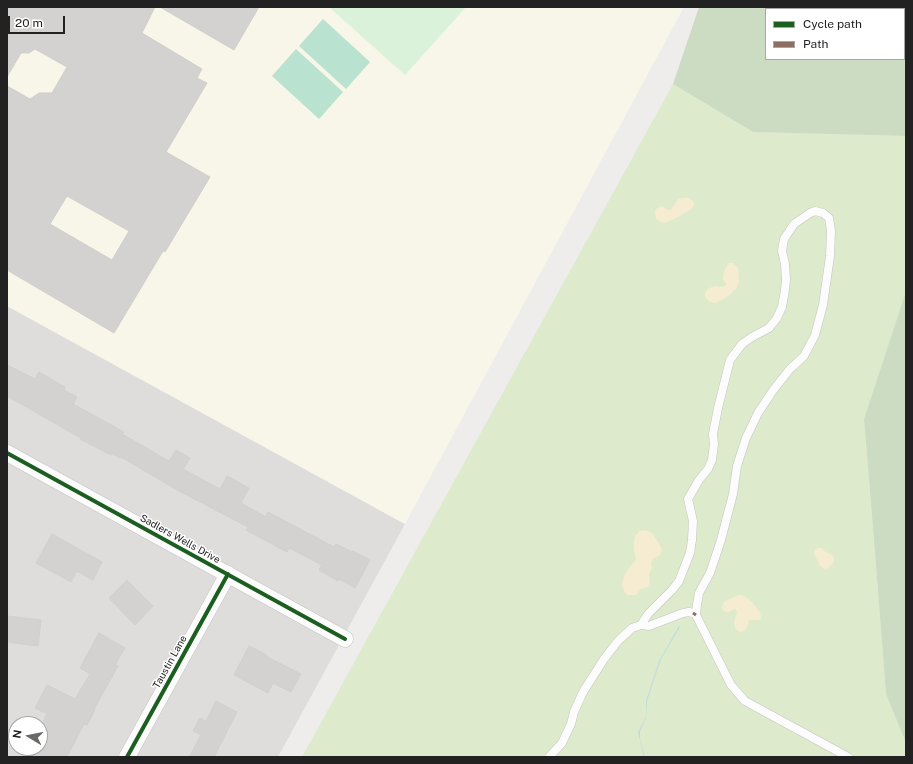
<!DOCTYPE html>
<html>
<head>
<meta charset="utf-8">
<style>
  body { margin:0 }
  #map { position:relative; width:913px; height:764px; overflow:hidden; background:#efedeb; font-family:"Public Sans",sans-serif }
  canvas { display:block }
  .frame { position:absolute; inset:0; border:8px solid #222; pointer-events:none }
  .legend { position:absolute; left:765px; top:8px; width:140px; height:52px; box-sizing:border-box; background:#fff; border:1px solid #a7a7a7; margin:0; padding:5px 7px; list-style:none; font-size:12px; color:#222 }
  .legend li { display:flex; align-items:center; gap:8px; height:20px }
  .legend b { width:20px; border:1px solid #a7a7a7 }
  .north { position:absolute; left:8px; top:716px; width:40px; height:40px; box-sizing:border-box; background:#fff; border:1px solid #a7a7a7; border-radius:50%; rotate:280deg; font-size:11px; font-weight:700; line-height:16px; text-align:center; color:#222 }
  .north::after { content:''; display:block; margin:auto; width:14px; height:18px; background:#6a6968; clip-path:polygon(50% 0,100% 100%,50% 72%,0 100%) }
  .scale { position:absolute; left:8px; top:16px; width:57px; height:18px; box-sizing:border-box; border:2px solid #222; border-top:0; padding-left:5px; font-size:12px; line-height:14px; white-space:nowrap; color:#222; -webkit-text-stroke:3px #fff; paint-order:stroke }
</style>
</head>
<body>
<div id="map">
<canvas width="913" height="764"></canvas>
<div class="frame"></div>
<ul class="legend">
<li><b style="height:5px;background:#1b5e20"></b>Cycle path</li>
<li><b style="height:5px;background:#8d6e63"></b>Path</li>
</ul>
<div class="north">N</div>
<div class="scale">20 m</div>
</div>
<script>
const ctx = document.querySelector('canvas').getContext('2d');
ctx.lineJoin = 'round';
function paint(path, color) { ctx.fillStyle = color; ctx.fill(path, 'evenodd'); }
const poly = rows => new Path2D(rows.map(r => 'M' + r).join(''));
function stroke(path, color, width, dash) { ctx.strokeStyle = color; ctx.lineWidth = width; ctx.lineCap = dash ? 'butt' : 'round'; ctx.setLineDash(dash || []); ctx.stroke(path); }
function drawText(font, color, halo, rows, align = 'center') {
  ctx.font = font + ' "Public Sans",sans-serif'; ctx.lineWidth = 3; ctx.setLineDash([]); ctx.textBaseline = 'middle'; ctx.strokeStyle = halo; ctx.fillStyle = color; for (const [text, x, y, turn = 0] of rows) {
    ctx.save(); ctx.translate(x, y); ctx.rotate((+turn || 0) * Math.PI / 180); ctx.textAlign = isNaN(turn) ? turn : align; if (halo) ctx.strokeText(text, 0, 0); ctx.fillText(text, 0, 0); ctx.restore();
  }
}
paint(poly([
  [7,306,405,524,278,757,7,757],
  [16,724,40,724,40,748,16,748]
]), '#dfdddc');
paint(poly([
  [7,7,684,7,405,524,7,306]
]), '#f7f6e8');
paint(poly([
  [673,84,753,132,906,136,906,291,864,419,875,553,886,694,906,743,906,757,302,757]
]), '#ddeacc');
paint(poly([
  [699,7,906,7,906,136,753,132,673,84],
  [766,9,904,9,904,59,766,59],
  [906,291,906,743,886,694,875,553,864,419]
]), '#ccdcc2');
paint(poly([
  [683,198,688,198,693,201,694,204,692,209,672,220,664,223,659,221,656,219,655,212,656,209,662,206,667,210,671,210,676,202,679,199],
  [729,263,733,263,738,268,739,281,737,287,730,295,720,301,716,303,710,302,705,297,705,293,707,290,709,288,716,286,722,287,726,285,726,283,724,282,723,278,725,269],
  [646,530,652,533,659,543,662,550,660,555,654,558,651,562,652,568,649,574,650,582,648,587,641,589,636,595,627,595,624,591,622,586,623,579,626,572,636,559,634,551,634,542,635,536,639,531],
  [818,548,822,548,824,551,832,555,834,558,834,562,828,568,825,569,820,566,814,553,815,550],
  [739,595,744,596,751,601,760,612,761,617,760,620,749,620,748,626,745,630,741,632,737,630,735,628,734,622,737,613,736,610,734,609,729,612,725,612,723,610,722,607,724,602,725,601]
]), '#f6ecd2');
paint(poly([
  [329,7,466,7,405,75]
]), '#dbf2da');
paint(poly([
  [323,19,370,62,346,89,299,46],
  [296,49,343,92,319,119,272,76]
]), '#b9e3d0');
paint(poly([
  [679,626,680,627,661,659,647,701,646,718,640,731,640,739,645,757,644,757,638,732,646,717,646,701,659,661]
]), '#c0dbe0');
const building = poly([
  [7,7,155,7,142,33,202,69,197,78,207,83,166,152,210,177,165,252,163,251,114,333,7,270,7,86,30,99,39,93,52,93,67,67,35,49,29,53,21,53,7,77,7,7],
  [67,196,129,231,112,260,50,224,67,196],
  [160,7,259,7,234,50,160,7],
  [7,365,35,379,39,372,65,387,64,390,77,397,73,404,124,432,122,434,169,461,176,450,190,458,183,469,220,489,227,476,249,488,241,503,266,517,268,512,334,547,336,544,352,552,353,551,370,560,355,588,339,579,338,581,319,570,322,565,289,548,287,552,246,530,248,527,179,491,121,457,120,458,112,454,111,455,80,439,81,438,7,396,7,365],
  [52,534,102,562,93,580,77,571,71,582,36,563,52,534],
  [127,580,153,606,135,625,109,598,127,580],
  [7,616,41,620,38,646,7,642,7,616],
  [99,633,125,648,115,665,118,666,94,709,95,710,87,725,84,724,67,757,28,757,35,748,40,748,40,727,47,714,35,708,47,685,75,699,90,674,80,668,99,633],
  [249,646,267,655,267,657,301,674,291,692,273,683,268,693,234,675,249,646],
  [216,701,237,712,214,757,189,757,201,735,193,731,200,718,206,721,216,701]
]);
paint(building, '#d4d2d0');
stroke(building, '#d2cfcc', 1);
const service = poly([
  [641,625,648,614,672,590,679,581,690,553,692,540,693,521,688,499,699,480,708,469,712,460,714,444,713,434,718,408,730,360,742,344,752,337,769,328,777,318,782,307,785,290,786,279,785,264,782,251,784,239,794,224,810,213,815,211,823,213,829,218,831,231,830,256,823,305,815,335,804,356,790,369,774,389,758,413,746,438,737,466,733,494,721,540,710,573,699,593,697,605,696,615,731,685,745,701,848,757],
  [549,757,562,743,571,724,574,712,583,692,604,659,618,641,632,628,641,625,649,626,683,613,689,612,693,613]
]);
const minor = poly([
  [7,453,345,639],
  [127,757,228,574]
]);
stroke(service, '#c5c4c3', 9);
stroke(minor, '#c5c4c3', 17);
stroke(service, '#fdfcfc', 8);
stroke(minor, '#fdfcfc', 16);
stroke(poly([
  [693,613,696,615]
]), '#8d6e63', 3, [6, 3]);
stroke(poly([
  [7,453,345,639],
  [127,757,228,574]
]), '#1b5e20', 4);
drawText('10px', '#222', '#fff', [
  ["Sadlers Wells Drive",180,539,29],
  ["Taustin Lane",170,662,-61]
]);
</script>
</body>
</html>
